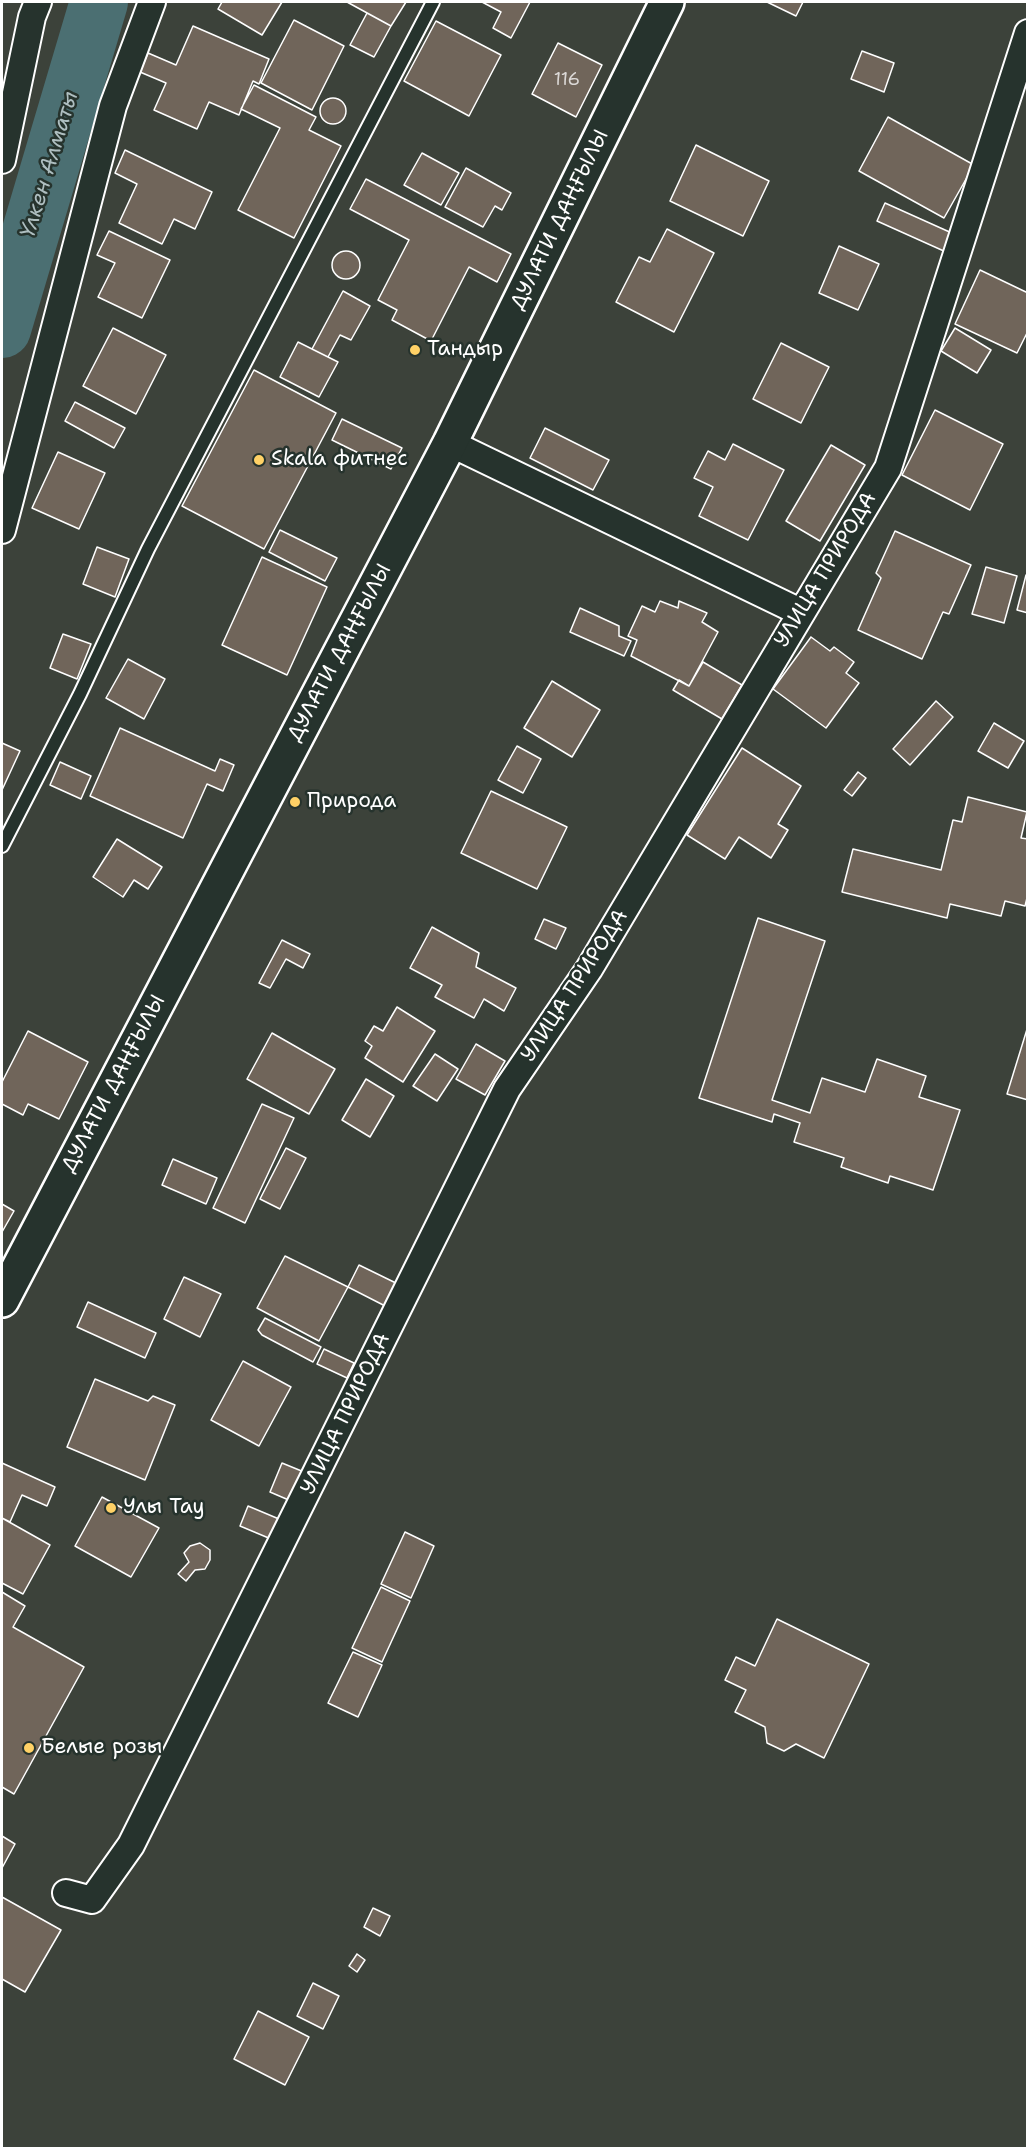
<!DOCTYPE html>
<html>
<head>
<meta charset="utf-8">
<style>
  body { margin:0 }
  #map { position:relative; width:1029px; height:2150px; overflow:hidden; background:#3c423a; font-family:"Shantell Sans",sans-serif }
  canvas { display:block }
  .frame { position:absolute; inset:0; border:3px solid #fff; pointer-events:none }
</style>
</head>
<body>
<div id="map">
<canvas width="1029" height="2150"></canvas>
<div class="frame"></div>
</div>
<script>
const ctx = document.querySelector('canvas').getContext('2d');
ctx.lineJoin = 'round';
const poly = rows => new Path2D(rows.map(r => 'M' + r).join(''));
function stroke(path, color, width, dash) { ctx.strokeStyle = color; ctx.lineWidth = width; ctx.lineCap = dash ? 'butt' : 'round'; ctx.setLineDash(dash || []); ctx.stroke(path); }
function paint(path, color) { ctx.fillStyle = color; ctx.fill(path, 'evenodd'); }
function drawText(font, color, halo, rows, align = 'center') {
  ctx.font = font + ' "Shantell Sans",sans-serif'; ctx.lineWidth = 5; ctx.setLineDash([]); ctx.textBaseline = 'middle'; ctx.strokeStyle = halo; ctx.fillStyle = color; for (const [text, x, y, turn = 0] of rows) {
    ctx.save(); ctx.translate(x, y); ctx.rotate((+turn || 0) * Math.PI / 180); ctx.textAlign = isNaN(turn) ? turn : align; if (halo) ctx.strokeText(text, 0, 0); ctx.fillText(text, 0, 0); ctx.restore();
  }
}
stroke(poly([
  [2,329,99,2]
]), '#4b6f72', 58);
const building = poly([
  [222,2,282,2,262,35,218,9,222,2],
  [347,2,406,2,391,26,347,2],
  [482,2,530,2,511,38,493,28,501,12,482,2],
  [767,2,803,2,796,16,767,2],
  [367,13,391,26,374,57,350,45,367,13],
  [294,20,344,46,312,110,261,83,294,20],
  [436,21,501,55,469,116,404,81,436,21],
  [193,26,269,59,259,84,253,81,239,115,209,102,197,129,154,110,166,83,140,72,148,53,176,65,193,26],
  [558,43,602,65,576,117,532,94,558,43],
  [862,51,894,63,884,92,851,79,862,51],
  [254,85,316,117,309,130,341,146,294,238,238,210,280,128,241,109,254,85],
  '320 111a13 13 0 1 1 26 0a13 13 0 1 1-26 0Z',
  [888,117,974,165,944,218,859,171,888,117],
  [696,145,769,181,743,236,670,201,696,145],
  [125,150,212,192,195,229,174,219,162,244,119,223,137,184,115,173,125,150],
  [422,153,459,173,441,205,404,185,422,153],
  [466,168,511,193,502,210,495,206,483,227,445,207,466,168],
  [366,179,511,254,497,282,469,267,431,341,392,320,397,310,378,300,409,240,350,209,366,179],
  [885,203,954,234,946,252,877,221,885,203],
  [667,229,714,253,674,332,616,302,639,257,650,262,667,229],
  [109,231,170,260,142,318,98,297,115,263,97,255,109,231],
  [839,246,879,264,858,310,819,293,839,246],
  '332 265a14 14 0 1 1 28 0a14 14 0 1 1-28 0Z',
  [980,270,1028,293,1028,331,1017,353,955,324,980,270],
  [343,291,370,306,351,340,340,335,328,357,312,349,343,291],
  [113,328,166,355,136,414,83,386,113,328],
  [955,328,991,350,977,373,941,351,955,328],
  [298,342,338,362,319,397,280,377,298,342],
  [781,343,829,367,801,423,753,399,781,343],
  [254,370,336,413,264,549,182,506,254,370],
  [75,402,125,428,114,448,65,421,75,402],
  [935,410,1003,444,970,510,902,475,935,410],
  [342,419,402,448,391,469,332,440,342,419],
  [545,428,609,460,593,490,530,458,545,428],
  [733,444,784,470,748,540,699,516,713,487,694,478,708,451,725,460,733,444],
  [831,445,865,465,820,541,786,521,831,445],
  [58,452,105,473,79,529,32,508,58,452],
  [280,530,337,558,325,581,269,552,280,530],
  [895,531,971,565,949,614,943,612,922,659,858,630,881,578,876,573,895,531],
  [97,547,129,559,115,597,83,584,97,547],
  [262,557,327,587,287,675,222,645,262,557],
  [986,567,1017,576,1004,623,972,614,986,567],
  [1026,575,1028,576,1028,613,1017,610,1026,575],
  [660,601,678,608,679,601,707,613,702,622,718,632,689,686,631,656,637,640,628,636,642,606,655,612,660,601],
  [580,608,619,626,619,636,631,641,624,656,570,632,580,608],
  [63,634,91,644,77,679,50,668,63,634],
  [811,637,830,651,834,647,854,662,846,673,859,683,826,728,773,689,811,637],
  [128,659,165,679,144,719,106,698,128,659],
  [703,662,742,685,722,719,673,690,679,680,689,686,703,662],
  [552,681,600,710,572,757,524,728,552,681],
  [936,701,953,717,910,765,893,749,936,701],
  [994,723,1024,741,1008,768,978,751,994,723],
  [120,728,215,771,220,759,234,765,223,791,207,784,183,838,90,796,120,728],
  [2,743,20,751,2,790,2,743],
  [517,746,541,759,523,793,498,780,517,746],
  [742,748,801,786,778,824,788,830,771,858,739,837,725,859,687,835,742,748],
  [60,762,91,776,81,799,50,785,60,762],
  [858,772,866,778,852,796,844,790,858,772],
  [491,791,567,827,537,889,461,853,491,791],
  [968,797,1027,812,1021,838,1028,839,1028,894,1025,906,1005,901,1001,916,950,904,947,918,842,892,853,849,941,870,953,820,962,822,968,797],
  [117,839,162,867,148,889,134,880,123,897,93,877,117,839],
  [758,918,825,941,772,1100,810,1113,822,1078,865,1092,877,1059,926,1076,919,1097,960,1110,933,1190,890,1176,888,1183,841,1167,844,1158,794,1142,800,1123,774,1114,772,1122,699,1098,758,918],
  [544,919,566,928,556,949,535,939,544,919],
  [432,927,479,953,476,967,516,988,504,1011,484,999,474,1018,435,997,442,985,410,968,432,927],
  [282,940,310,954,303,968,286,959,270,988,259,983,282,940],
  [397,1007,435,1031,403,1082,365,1058,372,1046,365,1041,374,1026,383,1031,397,1007],
  [1028,1026,1028,1100,1007,1094,1028,1026],
  [28,1031,88,1062,59,1119,28,1104,23,1115,2,1104,2,1082,28,1031],
  [272,1033,335,1069,309,1114,247,1079,272,1033],
  [476,1044,505,1061,485,1095,456,1079,476,1044],
  [435,1054,458,1069,437,1101,413,1086,435,1054],
  [366,1079,394,1096,370,1137,342,1120,366,1079],
  [262,1104,294,1118,245,1223,213,1208,262,1104],
  [286,1148,306,1158,280,1209,260,1199,286,1148],
  [173,1159,217,1178,206,1204,162,1185,173,1159],
  [2,1204,14,1211,2,1232,2,1204],
  [285,1256,348,1287,319,1341,257,1308,285,1256],
  [359,1265,402,1286,391,1309,348,1287,359,1265],
  [184,1277,221,1294,200,1337,164,1319,184,1277],
  [88,1302,156,1333,145,1358,77,1327,88,1302],
  [265,1318,321,1347,313,1362,262,1335,258,1330,265,1318],
  [324,1349,354,1363,347,1378,317,1364,324,1349],
  [243,1361,291,1387,259,1446,211,1420,243,1361],
  [95,1379,148,1401,153,1396,175,1405,145,1480,67,1447,95,1379],
  [2,1463,55,1487,47,1506,22,1495,10,1522,2,1518,2,1463],
  [282,1463,304,1472,291,1501,270,1492,282,1463],
  [102,1497,159,1528,131,1577,75,1546,102,1497],
  [248,1506,279,1519,271,1539,240,1526,248,1506],
  [2,1518,50,1545,23,1594,2,1583,2,1518],
  [405,1532,434,1546,411,1598,381,1584,405,1532],
  [200,1543,210,1550,210,1560,205,1569,195,1570,186,1581,178,1574,189,1562,184,1553,190,1546,200,1543],
  [381,1587,410,1601,382,1662,352,1648,381,1587],
  [2,1592,25,1606,13,1627,84,1667,14,1794,2,1787,2,1592],
  [777,1619,869,1664,824,1758,796,1744,784,1751,767,1743,765,1727,735,1712,746,1690,725,1680,736,1657,755,1666,777,1619],
  [353,1652,382,1665,358,1717,328,1703,353,1652],
  [2,1836,15,1844,2,1868,2,1836],
  [2,1897,61,1930,25,1992,2,1979,2,1897],
  [373,1908,390,1916,380,1936,364,1927,373,1908],
  [357,1954,365,1960,357,1972,349,1966,357,1954],
  [313,1983,339,1996,323,2029,297,2016,313,1983],
  [258,2011,309,2037,285,2085,234,2059,258,2011]
]);
paint(building, '#70655a');
stroke(building, '#fff', 1.5);
const service = poly([
  [2,846,80,694,148,549,433,2]
]);
const minor = poly([
  [2,160,32,17,38,2],
  [450,443,800,612],
  [2,530,113,106,152,2],
  [66,1893,92,1900,131,1845,507,1089,589,969,888,468,1028,33]
]);
const secondary = poly([
  [2,1300,450,443,667,2]
]);
stroke(service, '#fff', 16);
stroke(minor, '#fff', 30);
stroke(secondary, '#fff', 38);
stroke(service, '#26332d', 12);
stroke(minor, '#26332d', 26);
stroke(secondary, '#26332d', 33);
for (const [x, y, r, color] of [
  [415,350,6,"#ffd166"],
  [259,460,6,"#ffd166"],
  [295,802,6,"#ffd166"],
  [111,1508,6,"#ffd166"],
  [29,1748,6,"#ffd166"]
]) { const dot = new Path2D(); dot.arc(x, y, r, 0, 2 * Math.PI); ctx.fillStyle = color; ctx.fill(dot); stroke(dot, '#26332d', 2); }
drawText('18px', '#dbd8d6', null, [
  ["116",567,80]
]);
drawText('21px', '#fff', '#26332d', [
  ["ДУЛАТИ ДАҢҒЫЛЫ",560,220,-64],
  ["УЛИЦА ПРИРОДА",826,570,-59],
  ["ДУЛАТИ ДАҢҒЫЛЫ",340,653,-62],
  ["УЛИЦА ПРИРОДА",575,986,-57],
  ["ДУЛАТИ ДАҢҒЫЛЫ",114,1084,-62],
  ["УЛИЦА ПРИРОДА",346,1414,-64]
]);
drawText('21px', '#fff', '#26332d', [
  ["Тандыр",427,350],
  ["Skala фитнес",271,460],
  ["Природа",307,802],
  ["Улы Тау",123,1508],
  ["Белые розы",41,1748]
], 'left');
drawText('italic 22px', '#aebec0', '#26332d', [
  ["Үлкен Алматы",50,165,-73]
]);
</script>
</body>
</html>
